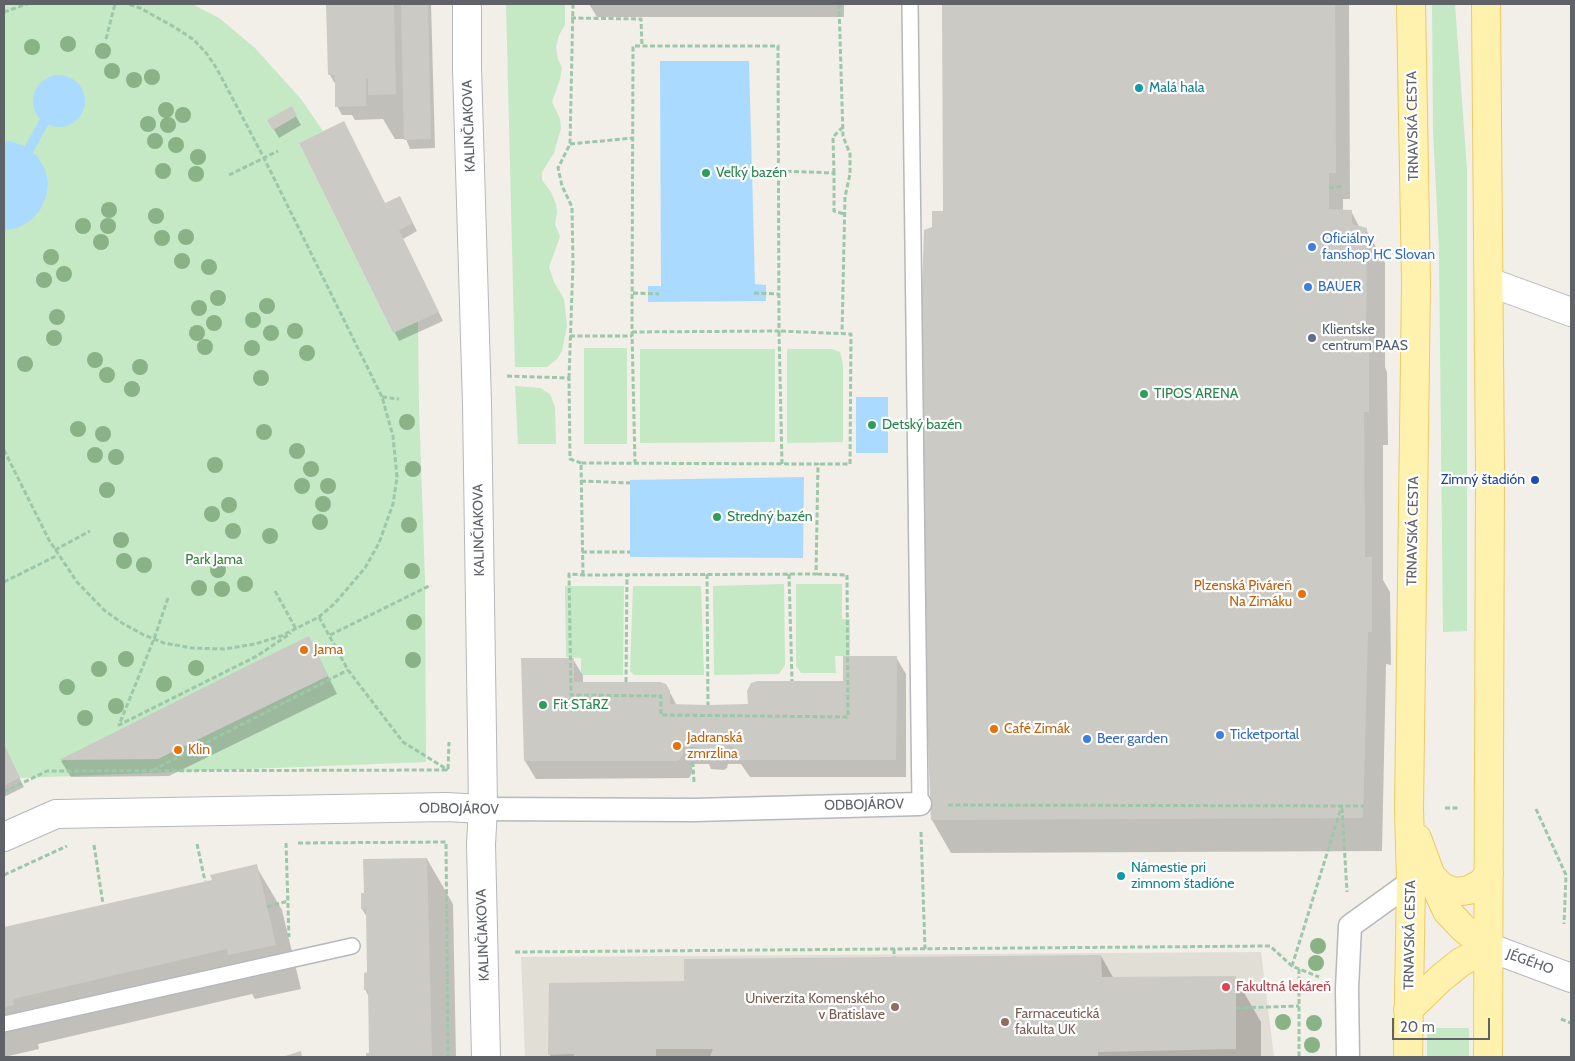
<!DOCTYPE html>
<html>
<head>
<meta charset="utf-8">
<style>
  body { margin:0 }
  #map { position:relative; width:1575px; height:1061px; overflow:hidden; background:#f1efe8; font-family:Cabin,sans-serif }
  canvas { display:block }
  .frame { position:absolute; inset:0; border:5px solid #5f6368; pointer-events:none }
  .scale { position:absolute; left:1392px; top:1018px; width:98px; height:22px; box-sizing:border-box; border:2px solid #5f6368; border-top:0; padding-left:6px; font-size:15px; line-height:18px; white-space:nowrap; color:#5f6368; -webkit-text-stroke:4px #fff; paint-order:stroke }
</style>
</head>
<body>
<div id="map">
<canvas width="1575" height="1061"></canvas>
<div class="frame"></div>
<div class="scale">20 m</div>
</div>
<script>
const ctx = document.querySelector('canvas').getContext('2d');
ctx.lineJoin = 'round';
function paint(path, color) { ctx.fillStyle = color; ctx.fill(path, 'evenodd'); }
const poly = rows => new Path2D(rows.map(r => 'M' + r).join(''));
function stroke(path, color, width, dash) { ctx.strokeStyle = color; ctx.lineWidth = width; ctx.lineCap = dash ? 'butt' : 'round'; ctx.setLineDash(dash || []); ctx.stroke(path); }
function drawText(font, color, halo, rows, align = 'center') {
  ctx.font = font + ' Cabin,sans-serif'; ctx.lineWidth = 4.5; ctx.setLineDash([]); ctx.textBaseline = 'middle'; ctx.strokeStyle = halo; ctx.fillStyle = color; for (const [text, x, y, turn = 0] of rows) {
    ctx.save(); ctx.translate(x, y); ctx.rotate((+turn || 0) * Math.PI / 180); ctx.textAlign = isNaN(turn) ? turn : align; if (halo) ctx.strokeText(text, 0, 0); ctx.fillText(text, 0, 0); ctx.restore();
  }
}
paint(poly([
  [1261,952,1274,1057,525,1057,521,957]
]), '#e1ded6');
paint(poly([
  [4,4,192,4,219,18,255,48,301,99,323,131,299,143,393,333,418,321,419,407,425,580,426,762,21,778,4,786],
  [506,4,565,4,565,25,559,35,556,47,558,59,562,68,560,79,552,102,560,119,561,128,554,153,542,172,542,180,551,192,556,204,557,213,555,224,560,237,549,267,554,282,564,299,567,326,562,351,557,359,547,367,515,367],
  [1432,4,1455,4,1467,170,1467,631,1443,632,1439,250,1433,131],
  [584,348,627,348,627,444,584,444],
  [640,349,775,349,775,442,640,443],
  [787,349,832,349,840,352,843,365,843,442,787,443],
  [515,386,540,388,550,394,555,407,556,444,518,444],
  [784,584,785,665,779,674,714,675,713,586],
  [796,584,842,584,842,619,850,619,850,656,835,656,836,673,801,673,796,666],
  [565,586,624,586,623,675,581,675,581,658,566,657],
  [633,586,701,586,704,675,634,675,630,671],
  [1427,1028,1469,1028,1469,1057,1427,1057]
]), '#c5e8c5');
paint(poly([
  [660,61,749,61,755,284,766,285,766,301,648,302,648,286,661,286],
  '33 101a26 26 0 1 1 52 0a26 26 0 1 1-52 0Z',
  [4,141,13,142,26,147,37,156,45,169,48,183,46,197,40,210,30,221,17,228,4,230],
  [856,397,888,397,888,453,856,453],
  [804,477,803,558,630,557,630,480]
]), '#aadaff');
paint(poly([
  [328,4,431,4,435,148,410,149,406,139,395,139,383,119,355,120,352,115,342,115,337,106,337,87,330,75],
  [589,4,844,4,844,17,597,17],
  [943,4,1349,4,1350,199,1343,199,1343,211,1351,211,1360,228,1366,229,1385,263,1385,367,1387,372,1388,445,1383,445,1383,580,1390,592,1391,665,1386,664,1382,851,951,853,932,820,933,228,944,212],
  [291,108,301,125,279,138,269,121],
  [301,143,385,204,404,206,417,231,403,239,443,321,399,341],
  [309,638,337,694,169,776,71,777,61,761,241,670],
  [896,657,906,674,906,777,750,777,741,764,728,764,727,768,724,770,711,769,709,764,692,764,692,773,689,778,536,779,525,761,573,659,583,676,583,684,666,685,677,706,749,705,844,682],
  [4,748,24,787,4,797],
  [427,859,453,904,456,1057,367,1057,367,1054,371,1054,369,997,365,989,368,974,367,917,362,909],
  [256,866,282,910,301,989,255,999,252,994,38,1044,39,1049,4,1057,4,929,213,881],
  [1101,956,1114,979,1235,977,1261,1022,1261,1057,551,1057,549,1054,685,982]
]), '#0003');
stroke(poly([
  [29,149,44,122]
]), '#aadaff', 10);
paint(poly([
  [326,4,394,4,396,94,368,95,368,78,366,78,366,106,335,107,335,75,328,75],
  [401,4,428,4,431,139,404,140],
  [942,4,1335,4,1336,173,1329,173,1329,209,1352,210,1352,224,1367,228,1366,337,1369,337,1369,412,1364,412,1365,557,1372,557,1372,632,1368,632,1363,818,931,820,924,639,919,376,924,230,932,227,932,211,943,211],
  [292,106,297,116,273,130,267,120],
  [344,121,385,203,400,196,413,223,399,230,439,312,393,333,299,143],
  [309,636,328,676,158,759,59,760,241,669],
  [843,656,897,656,896,760,739,760,735,756,734,747,719,746,717,751,714,752,700,751,699,747,683,747,683,755,678,761,524,761,521,658,574,658,574,682,660,682,666,684,670,691,670,704,708,705,748,704,747,691,751,683,757,681,843,681],
  [4,744,20,778,4,786],
  [427,858,432,1057,366,1057,366,1053,369,1053,368,990,364,990,364,973,367,972,366,909,361,909,361,893,364,893,363,859],
  [257,864,276,945,228,955,227,949,13,999,14,1005,4,1007,4,927,212,880,210,875],
  [1101,955,1102,977,1236,976,1236,1049,1098,1052,1098,1057,710,1057,713,1049,656,1049,656,1057,574,1057,574,1054,548,1055,549,983,684,981,684,959],
  [301,1051,302,1057,282,1057]
]), '#cccac5');
const service = poly([
  [910,4,920,804],
  [4,1024,352,946]
]);
const pedestrian = poly([
  [483,809,694,810,920,804],
  [1348,1057,1347,989,1350,926,1411,882]
]);
const minor = poly([
  [467,4,467,68,477,404,482,734,483,809,481,844,486,1057],
  [1489,282,1571,312],
  [4,837,56,814,446,807,483,809]
]);
const tertiary = poly([
  [1488,947,1571,978]
]);
const primary = poly([
  [1486,4,1490,471,1488,1057],
  [1417,838,1431,876,1447,911,1463,928,1488,947],
  [1431,876,1442,887,1455,892,1469,890,1482,883,1489,873],
  [1408,1010,1441,978,1461,962,1488,947],
  [1408,1057,1411,882,1409,808,1416,283,1411,4]
]);
stroke(service, '#b5b8bc', 18);
stroke(pedestrian, '#b5b8bc', 25);
stroke(minor, '#b5b8bc', 30);
stroke(tertiary, '#b5b8bc', 30);
stroke(primary, '#f2c960', 30);
stroke(poly([
  [839,4,843,136,850,154,850,174,845,197,842,333],
  [4,12,27,4],
  [571,18,641,19,642,46],
  [106,39,115,4],
  [570,144,633,138],
  [779,171,834,173,834,211,844,214],
  [834,173,833,137,842,128],
  [229,175,278,151],
  [1329,188,1344,186],
  [633,293,659,294],
  [754,293,779,294],
  [632,332,779,331,778,46,633,46,632,332,635,463],
  [570,336,632,336],
  [507,376,569,378,570,459,581,463],
  [569,378,573,263,572,207,562,186,558,168,570,144,573,4],
  [382,397,399,399],
  [4,450,49,540,77,582,104,610,122,623,144,635,164,643,192,648,224,649,255,644,281,636,319,617,335,603,365,568,379,543,393,504,397,477,393,436,382,397,264,158,217,69,207,54,194,40,176,28,140,8,128,4],
  [782,464,779,331,851,334,850,464,818,464],
  [581,481,630,483],
  [55,550,90,531],
  [582,552,630,552],
  [707,574,708,705],
  [789,574,792,681],
  [583,575,581,463,818,464,816,574,583,575,569,574,571,695,661,696,661,715,848,717,847,575,816,574],
  [4,582,58,555],
  [275,591,296,629],
  [168,598,154,639,119,725,257,656,291,633],
  [319,617,348,670,403,742,448,770],
  [330,635,431,585],
  [626,682,627,574],
  [692,747,694,782],
  [153,770,348,670],
  [4,792,47,771,448,770,449,742],
  [948,805,1364,806],
  [1342,808,1347,892],
  [1445,808,1459,808],
  [1536,809,1566,875,1564,924],
  [921,832,925,949],
  [286,843,289,937],
  [298,843,446,842,448,1057],
  [197,844,205,881],
  [94,845,103,904],
  [4,875,67,846],
  [267,907,288,901],
  [894,949,894,957],
  [515,952,1270,946,1292,966,1319,977],
  [1292,966,1342,805],
  [1299,969,1299,1057],
  [1236,1008,1299,1006],
  [1561,1019,1571,1023]
]), '#9cc7a9', 3, [5, 2.5]);
stroke(service, '#fff', 15);
stroke(pedestrian, '#fff', 22);
stroke(minor, '#fff', 28);
stroke(tertiary, '#fff', 28);
stroke(primary, '#fff2af', 28);
ctx.fillStyle = '#89b387';
for (const [x, y] of [
  [68,44],
  [32,47],
  [103,51],
  [112,71],
  [152,77],
  [134,80],
  [166,110],
  [183,115],
  [148,124],
  [168,125],
  [155,141],
  [176,145],
  [198,157],
  [163,171],
  [196,174],
  [109,210],
  [156,216],
  [83,226],
  [108,226],
  [186,237],
  [162,238],
  [101,242],
  [51,257],
  [182,261],
  [209,267],
  [64,274],
  [44,280],
  [218,298],
  [267,306],
  [199,308],
  [57,317],
  [253,320],
  [214,323],
  [295,331],
  [197,333],
  [271,333],
  [54,338],
  [205,347],
  [252,348],
  [307,353],
  [95,360],
  [25,364],
  [140,367],
  [107,375],
  [261,378],
  [132,389],
  [407,422],
  [78,429],
  [264,432],
  [103,434],
  [297,451],
  [95,455],
  [116,457],
  [215,465],
  [311,469],
  [413,469],
  [302,486],
  [328,486],
  [107,490],
  [323,504],
  [229,505],
  [212,514],
  [320,522],
  [409,525],
  [233,531],
  [270,536],
  [121,540],
  [124,561],
  [144,565],
  [218,570],
  [412,571],
  [245,584],
  [199,588],
  [222,589],
  [414,622],
  [126,659],
  [413,660],
  [196,668],
  [99,669],
  [164,684],
  [67,687],
  [116,706],
  [85,718],
  [1318,946],
  [1316,963],
  [1283,1022],
  [1314,1023],
  [1312,1045]
]) { ctx.beginPath(); ctx.arc(x, y, 8, 0, 2 * Math.PI); ctx.fill(); }
for (const [x, y, r, color] of [
  [1139,88,5,"#0f9aa8"],
  [706,173,5,"#2e9e5b"],
  [1312,247,5,"#3f7fe0"],
  [1308,287,5,"#3f7fe0"],
  [1312,338,5,"#5c6f8a"],
  [1144,394,5,"#2e9e5b"],
  [872,425,5,"#2e9e5b"],
  [1535,480,5,"#1a4fb4"],
  [717,517,5,"#2e9e5b"],
  [1302,594,5,"#e8710a"],
  [304,650,5,"#e8710a"],
  [543,705,5,"#2e9e5b"],
  [994,729,5,"#e8710a"],
  [1220,735,5,"#3f7fe0"],
  [1087,739,5,"#3f7fe0"],
  [677,746,5,"#e8710a"],
  [178,750,5,"#e8710a"],
  [1121,876,5,"#0f9aa8"],
  [1226,987,5,"#e0444e"],
  [895,1007,5,"#8d6e63"],
  [1005,1022,5,"#8d6e63"]
]) { const dot = new Path2D(); dot.arc(x, y, r, 0, 2 * Math.PI); ctx.fillStyle = color; ctx.fill(dot); stroke(dot, '#fff', 2); }
drawText('14px', '#0d838f', '#fff', [
  ["Malá hala",1149,88],
  ["Námestie pri",1131,868],
  ["zimnom štadióne",1131,884]
], 'left');
drawText('14px', '#5f6368', '#fff', [
  ["KALINČIAKOVA",469,126,-92],
  ["TRNAVSKÁ CESTA",1413,126,-91],
  ["KALINČIAKOVA",479,530,-91],
  ["TRNAVSKÁ CESTA",1413,531,-89],
  ["ODBOJÁROV",864,805,-1],
  ["ODBOJÁROV",459,809,1],
  ["KALINČIAKOVA",483,935,-92],
  ["TRNAVSKÁ CESTA",1410,935,-89],
  ["JÉGÉHO",1530,962,20]
]);
drawText('14px', '#27864d', '#fff', [
  ["Veľký bazén",716,173],
  ["TIPOS ARENA",1154,394],
  ["Detský bazén",882,425],
  ["Stredný bazén",727,517],
  ["Fit STaRZ",553,705]
], 'left');
drawText('14px', '#366cbe', '#fff', [
  ["Oficiálny",1322,239],
  ["fanshop HC Slovan",1322,255],
  ["BAUER",1318,287],
  ["Ticketportal",1230,735],
  ["Beer garden",1097,739]
], 'left');
drawText('14px', '#4e5e75', '#fff', [
  ["Klientske",1322,330],
  ["centrum PAAS",1322,346]
], 'left');
drawText('14px', '#164399', '#fff', [
  ["Zimný štadión",1525,480]
], 'right');
drawText('14px', '#348238', '#fff', [
  ["Park Jama",214,560]
]);
drawText('14px', '#c56008', '#fff', [
  ["Plzenská Piváreň",1292,586,"right"],
  ["Na Zimáku",1292,602,"right"],
  ["Jama",314,650],
  ["Café Zimák",1004,729],
  ["Jadranská",687,738],
  ["zmrzlina",687,754],
  ["Klin",188,750]
], 'left');
drawText('14px', '#be3a42', '#fff', [
  ["Fakultná lekáreň",1236,987]
], 'left');
drawText('14px', '#785e54', '#fff', [
  ["Univerzita Komenského",885,999],
  ["v Bratislave",885,1015],
  ["Farmaceutická",1015,1014,"left"],
  ["fakulta UK",1015,1030,"left"]
], 'right');
</script>
</body>
</html>
